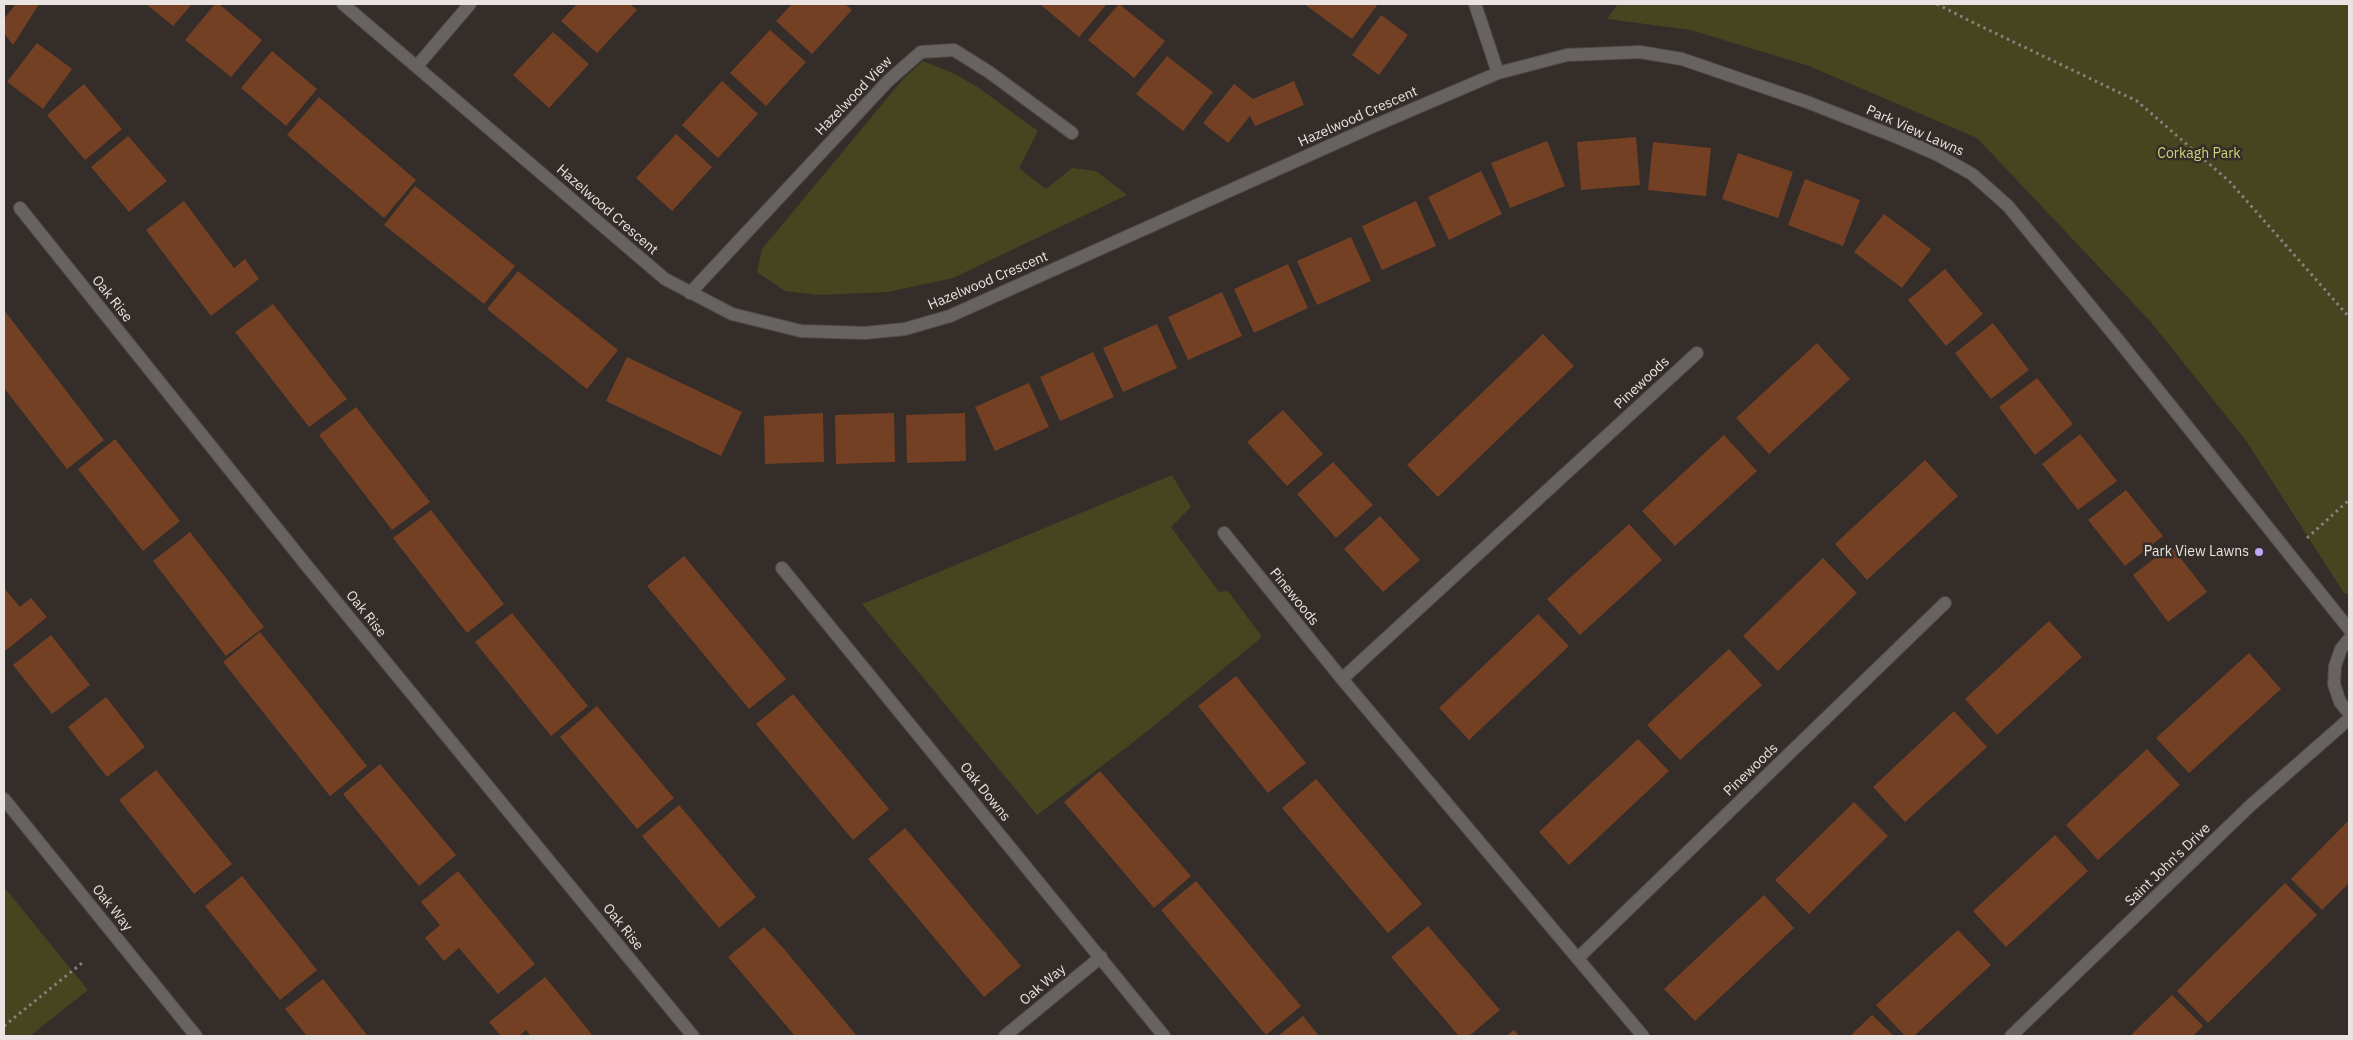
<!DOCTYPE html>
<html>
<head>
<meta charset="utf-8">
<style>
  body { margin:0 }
  #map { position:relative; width:2353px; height:1040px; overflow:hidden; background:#342d29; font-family:"IBM Plex Sans",sans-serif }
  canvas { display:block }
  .frame { position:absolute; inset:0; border:5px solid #e9e4e2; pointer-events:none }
</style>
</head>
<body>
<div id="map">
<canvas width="2353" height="1040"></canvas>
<div class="frame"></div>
</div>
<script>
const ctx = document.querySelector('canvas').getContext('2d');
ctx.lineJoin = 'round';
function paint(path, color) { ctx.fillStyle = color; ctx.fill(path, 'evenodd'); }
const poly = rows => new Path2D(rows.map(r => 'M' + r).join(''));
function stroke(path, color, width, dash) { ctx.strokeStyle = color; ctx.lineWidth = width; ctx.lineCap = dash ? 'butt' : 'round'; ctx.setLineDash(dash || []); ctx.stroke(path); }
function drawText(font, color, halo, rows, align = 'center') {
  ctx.font = font + ' "IBM Plex Sans",sans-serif'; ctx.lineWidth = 5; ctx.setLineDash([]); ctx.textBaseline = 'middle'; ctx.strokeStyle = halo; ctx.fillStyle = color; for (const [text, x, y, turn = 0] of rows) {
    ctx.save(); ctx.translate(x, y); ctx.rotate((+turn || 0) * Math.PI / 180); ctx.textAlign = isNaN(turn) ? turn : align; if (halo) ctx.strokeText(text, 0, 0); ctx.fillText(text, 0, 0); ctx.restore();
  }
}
paint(poly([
  [1618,4,2349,4,2349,595,2344,593,2247,442,2150,321,1977,138,1809,66,1691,30,1607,19],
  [923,61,953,73,979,88,1038,131,1019,168,1046,189,1072,168,1096,171,1127,195,953,278,888,292,817,295,785,291,757,272,762,249,904,78],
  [1172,475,1191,507,1171,527,1219,592,1228,591,1262,637,1140,737,1037,815,862,604],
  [4,887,88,990,30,1036,4,1036]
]), '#45461f');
paint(poly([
  [16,4,39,4,13,45,4,33,4,19],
  [146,4,192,4,173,26],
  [215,4,219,4,262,40,231,77,185,40],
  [577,4,630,4,637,10,597,53,561,21],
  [792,4,845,4,852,10,812,54,776,21],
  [1040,4,1107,4,1079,37],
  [1119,4,1165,41,1134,78,1088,40],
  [1304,4,1378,4,1352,39],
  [1381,15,1408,35,1379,75,1352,55],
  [770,30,806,62,766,106,730,73],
  [553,32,589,64,549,108,513,75],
  [37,43,72,69,43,109,7,82],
  [272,51,317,89,286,126,241,88],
  [1167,56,1213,92,1183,131,1136,94],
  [722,81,758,114,718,158,682,125],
  [1294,81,1304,105,1255,126,1250,116,1228,143,1203,123,1234,84,1253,99],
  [84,84,122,129,85,160,47,115],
  [319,97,416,180,384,218,287,135],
  [676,134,712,167,672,211,636,178],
  [128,136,167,181,129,212,91,167],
  [1636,137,1640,185,1581,190,1577,142],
  [1547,141,1565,186,1510,208,1491,163],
  [1653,142,1711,148,1706,196,1648,190],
  [1738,153,1793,172,1778,218,1722,199],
  [1481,171,1502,214,1449,240,1428,197],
  [1805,179,1860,200,1843,246,1788,225],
  [415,186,515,266,484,304,384,225],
  [184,201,234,268,245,259,259,279,211,316,146,230],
  [1416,201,1436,246,1382,270,1362,226],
  [1884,214,1931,249,1902,288,1854,252],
  [1351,237,1371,281,1317,305,1297,261],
  [1288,264,1308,308,1254,333,1234,289],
  [1945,269,1983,314,1946,346,1908,300],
  [518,271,618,350,587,389,487,309],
  [1222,292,1242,336,1188,360,1168,317],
  [273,304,347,399,309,427,235,332],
  [4,310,104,440,67,469,4,388],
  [1993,323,2029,370,1991,399,1955,353],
  [1157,324,1177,368,1123,392,1103,348],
  [1543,334,1574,366,1438,497,1407,465],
  [1817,343,1850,379,1769,454,1736,418],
  [1093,352,1114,397,1060,421,1040,377],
  [627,357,742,412,721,456,606,401],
  [2037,378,2073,424,2035,455,1999,407],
  [1029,383,1049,427,995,451,975,407],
  [356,407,430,502,392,530,319,435],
  [1283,410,1323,454,1287,486,1247,442],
  [823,413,824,462,765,464,764,416],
  [894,413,895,462,836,464,835,415],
  [965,413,966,461,907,463,906,415],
  [2080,434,2117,481,2078,510,2042,464],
  [1724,435,1757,471,1675,546,1642,511],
  [115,439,180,521,143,551,78,469],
  [1925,460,1958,496,1867,580,1835,544],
  [1333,462,1373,505,1336,538,1297,494],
  [2126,490,2163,536,2125,566,2088,520],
  [431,510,504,604,467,633,393,538],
  [1380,516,1420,560,1383,592,1344,549],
  [1629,524,1662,560,1580,635,1547,599],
  [190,532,264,627,226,656,153,561],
  [2171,546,2207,592,2168,622,2133,575],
  [684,556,786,679,749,709,647,586],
  [1823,558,1857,593,1778,671,1743,636],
  [4,588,20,607,31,598,47,617,4,652],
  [512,613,588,706,551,736,475,642],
  [1538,614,1569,646,1469,740,1439,708],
  [2049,621,2082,657,1997,735,1965,699],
  [260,632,367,766,330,796,223,662],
  [51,635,90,685,52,714,13,665],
  [1729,649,1762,685,1680,760,1647,725],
  [2249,653,2281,689,2189,773,2156,738],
  [1236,676,1306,763,1268,793,1198,706],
  [793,694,889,809,853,840,756,724],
  [106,697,145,747,107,777,68,727],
  [597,706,674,798,637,829,560,737],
  [1954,711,1987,747,1905,822,1873,787],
  [1638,739,1669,771,1569,865,1539,832],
  [2147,749,2180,785,2098,860,2066,825],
  [380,764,456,855,419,886,343,794],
  [156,770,232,864,194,894,119,800],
  [1100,771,1191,876,1154,908,1064,802],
  [1316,779,1422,904,1388,933,1282,808],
  [1854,802,1888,836,1809,914,1775,880],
  [679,805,756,897,719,928,642,836],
  [2349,820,2349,883,2322,910,2291,879],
  [905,828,1021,966,984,997,868,859],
  [2055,835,2088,871,2006,947,1973,911],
  [458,871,535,964,498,994,459,948,444,961,425,938,440,925,421,902],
  [242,876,317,970,280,1000,205,906],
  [1196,881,1301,1006,1266,1035,1161,910],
  [2285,883,2317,915,2208,1023,2177,991],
  [1764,895,1794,928,1695,1021,1664,989],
  [1428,926,1500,1010,1469,1036,1459,1036,1391,957],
  [764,927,784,949,857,1036,795,1036,767,1003,728,957],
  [1958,930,1991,965,1914,1036,1905,1036,1876,1005],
  [545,977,564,1000,593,1036,531,1036,526,1030,519,1036,501,1036,489,1022],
  [323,979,341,1002,368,1036,307,1036,285,1009],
  [2172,995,2203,1026,2193,1036,2130,1036],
  [1872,1015,1894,1036,1850,1036],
  [1303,1016,1319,1036,1278,1036],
  [1514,1030,1519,1036,1506,1036]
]), '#744024');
const street = poly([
  [343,4,665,279,732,314,801,331,865,333,905,329,950,316,1376,125,1498,73,1567,55,1640,52,1682,59,1807,102,1899,138,1936,154,1972,174,2008,206,2119,341,2349,629],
  [1475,4,1498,73],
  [417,66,470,4],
  [20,208,307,566,693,1036],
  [690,293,888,81,921,52,954,50,989,72,1072,133],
  [1224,533,1342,679,1643,1036],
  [782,568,1164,1036],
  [2349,639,2341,649,2335,666,2334,684,2340,702,2349,713],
  [1342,679,1697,353],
  [4,799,196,1036],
  [1578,958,1945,603],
  [1005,1036,1101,957],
  [2011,1036,2251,805,2349,719]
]);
stroke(street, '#514a47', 14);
stroke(poly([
  [1937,4,1974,23,2137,101,2230,182,2349,317],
  [2307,538,2349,500],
  [4,1026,82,963]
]), '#88827e', 3, [2.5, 4]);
stroke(street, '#676362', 12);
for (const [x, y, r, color] of [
  [2259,552,5,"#baaaf7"]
]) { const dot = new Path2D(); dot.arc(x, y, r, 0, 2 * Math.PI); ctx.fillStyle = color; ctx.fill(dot); stroke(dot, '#342d29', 2); }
drawText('14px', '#e9e4e2', '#342d29', [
  ["Hazelwood View",854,96,-46],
  ["Hazelwood Crescent",1358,117,-24],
  ["Park View Lawns",1915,131,24],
  ["Hazelwood Crescent",607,210,41],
  ["Hazelwood Crescent",988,281,-23],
  ["Oak Rise",112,299,51],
  ["Pinewoods",1642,383,-43],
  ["Pinewoods",1294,597,51],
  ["Oak Rise",366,614,51],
  ["Pinewoods",1751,770,-44],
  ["Oak Downs",985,792,51],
  ["Saint John's Drive",2168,865,-44],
  ["Oak Way",112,908,51],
  ["Oak Rise",623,927,51],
  ["Oak Way",1043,985,-40]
]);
drawText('14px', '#cfd178', '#342d29', [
  ["Corkagh Park",2199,154]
]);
drawText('14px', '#e9e4e2', '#342d29', [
  ["Park View Lawns",2249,552]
], 'right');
</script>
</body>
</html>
